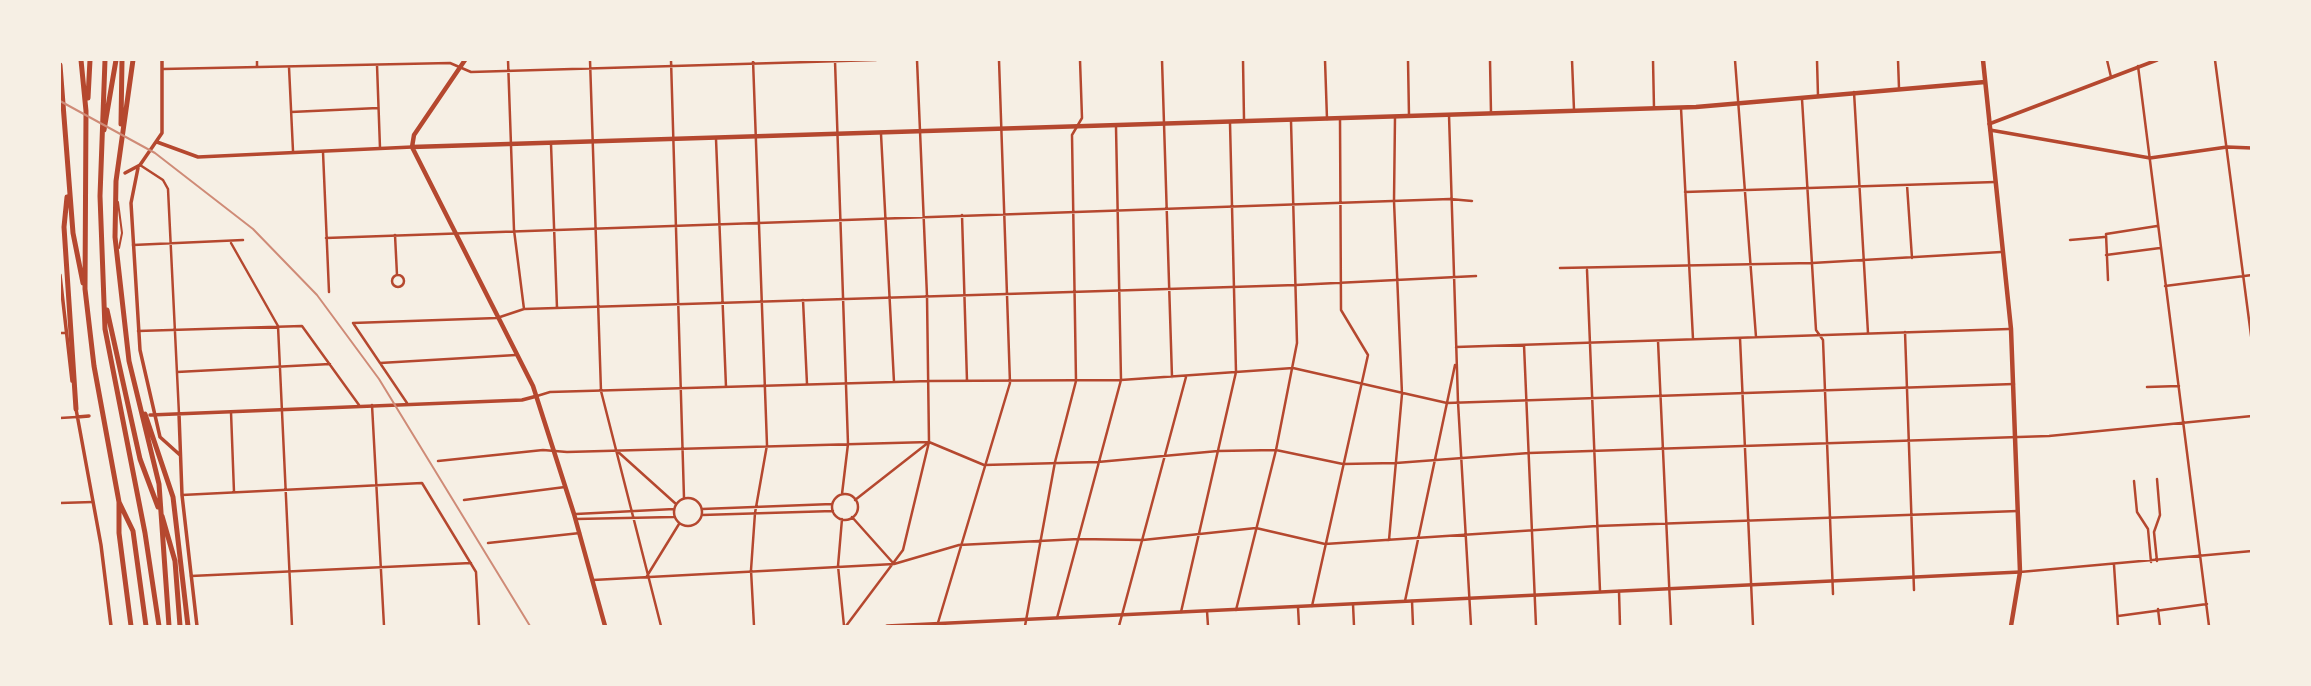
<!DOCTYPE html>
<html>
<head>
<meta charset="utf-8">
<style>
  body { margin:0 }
  #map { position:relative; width:2311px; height:686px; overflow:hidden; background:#f6efe4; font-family:Montserrat,sans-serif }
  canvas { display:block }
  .frame { position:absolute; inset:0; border:61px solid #f6efe4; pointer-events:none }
</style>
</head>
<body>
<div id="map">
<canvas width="2311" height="686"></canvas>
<div class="frame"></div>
</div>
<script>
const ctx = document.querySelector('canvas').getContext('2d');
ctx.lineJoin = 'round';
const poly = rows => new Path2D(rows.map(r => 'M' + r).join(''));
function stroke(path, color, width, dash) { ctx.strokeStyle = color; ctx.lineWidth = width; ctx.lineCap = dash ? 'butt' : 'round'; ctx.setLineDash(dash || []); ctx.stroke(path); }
stroke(poly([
  [118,202,122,233,119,248]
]), '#b5482f', 2);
stroke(poly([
  [257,60,257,67],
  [508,60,514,230,524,309],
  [590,60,601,391,661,626],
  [671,60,684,498],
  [753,60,767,445,755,513,751,570,754,626],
  [1162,60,1172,377],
  [1243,60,1244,119],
  [1325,60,1327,119],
  [1408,60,1409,116],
  [1490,60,1491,113],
  [1572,60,1574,110],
  [1653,60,1654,108],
  [1735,60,1756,337],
  [1817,60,1818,96],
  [1898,60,1899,88],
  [2107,60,2111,77],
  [2215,60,2252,343],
  [835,61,848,444,842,494],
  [377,65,380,148],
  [2138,66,2209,626],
  [289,67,293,151],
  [163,69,450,63,471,72,876,60],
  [1854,92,1868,333],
  [1802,99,1816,330,1823,340,1833,594],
  [1681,108,1693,339],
  [291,112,378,108],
  [1449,115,1458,402,1471,626],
  [881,134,894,382],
  [716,139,726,387],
  [551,144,557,308],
  [323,152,329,292],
  [140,165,163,180,168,189,179,414],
  [1907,185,1912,258],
  [1685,192,1995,182],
  [962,215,967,381],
  [395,235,397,275],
  [326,238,1450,199,1472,201],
  [2070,240,2104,237],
  [231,243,278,326,292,626],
  [133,245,243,240],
  [2106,255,2160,248],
  [1560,268,1812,263,2001,252],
  [1587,270,1600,591],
  '392 281a6 6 0 1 1 12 0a6 6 0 1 1-12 0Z',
  [2108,280,2106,234,2157,226],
  [2165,286,2252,275],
  [803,300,807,384],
  [353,323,497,318,524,309,1296,285,1476,276],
  [353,323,407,403],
  [138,331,302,326,359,405],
  [1905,332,1914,590],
  [60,333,65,333],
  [1740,338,1753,626],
  [1658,341,1671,626],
  [1524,345,1536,626],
  [1456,347,2009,329],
  [380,363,516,355],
  [177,372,330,364],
  [2147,387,2179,386],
  [537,396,550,392,929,381,1121,380,1293,368,1447,403,2014,384],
  [372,405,384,626],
  [231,412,234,492],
  [60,418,77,417],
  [616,450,676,504],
  [438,461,543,450,567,452,929,442,984,465,1098,462,1218,451,1276,450,1343,464,1396,463,1529,453,2049,436,2252,416],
  [2157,479,2160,515,2154,532,2157,561],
  [2134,481,2137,512,2148,529,2151,562],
  '832 507a13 13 0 1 1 26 0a13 13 0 1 1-26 0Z',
  [182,495,422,483,476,572,479,626],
  '674 512a14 14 0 1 1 28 0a14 14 0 1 1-28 0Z',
  [464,500,565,487],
  [855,500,929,442],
  [60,503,93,502],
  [702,509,832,504],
  [576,514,674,509],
  [702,515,833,511],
  [852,517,894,564],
  [576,519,674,517],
  [842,519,838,566,844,626],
  [1389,540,1402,394,1394,201,1395,117],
  [488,543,580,533],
  [2114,565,2118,626],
  [2020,572,2252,551],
  [191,576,471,563],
  [647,576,679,524],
  [593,580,894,564,959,545,1079,539,1143,540,1256,528,1325,544,1597,526,2018,511],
  [1619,591,1620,626],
  [1405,601,1455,365],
  [1412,601,1413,626],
  [1353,604,1354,626],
  [1312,606,1368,355,1341,310,1340,119],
  [1298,607,1299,626],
  [2158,609,2160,626],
  [1236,610,1276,450,1297,343,1291,121],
  [1207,611,1208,626],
  [1181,612,1236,372,1230,123],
  [2118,616,2207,604],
  [1057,618,1121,380,1116,127],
  [846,626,903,550,929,442,927,296,917,60],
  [937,626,1010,383,999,60],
  [1025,626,1055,462,1076,381,1072,135,1082,118,1080,60],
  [1119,626,1186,377]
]), '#b5482f', 2.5);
stroke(poly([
  [1989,124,2157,60],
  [1990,130,2150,158,2227,147,2252,148],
  [157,142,198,157,412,147],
  [138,168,131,203,140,350,160,437,180,455],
  [125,173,140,165,162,133,162,60],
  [60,275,72,381],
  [76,409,101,545,111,626],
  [179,414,182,495,197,626],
  [150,415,522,400,537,396],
  [77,417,89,416],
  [887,626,2020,572]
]), '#b5482f', 3.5);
stroke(poly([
  [465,60,414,135,412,147,533,386,574,514,605,626],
  [1983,60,2011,329,2020,572,2011,626],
  [412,147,1696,107,1985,82]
]), '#b5482f', 4.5);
stroke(poly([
  [81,60,86,111,85,289,94,366,119,502,133,531,146,626],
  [105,60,100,196,105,329,145,533,159,626],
  [133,60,116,181,115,237,129,361,159,484,169,626],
  [60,65,73,233,83,283],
  [88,98,90,60],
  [121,124,122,60],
  [104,130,116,60],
  [67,197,64,227,76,409],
  [107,310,140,459,158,507],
  [145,414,173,497,188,626],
  [119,502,119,533,131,626],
  [162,516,175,561,180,626]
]), '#b5482f', 5);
stroke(poly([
  [60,101,155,153,253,229,317,295,379,379,530,626]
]), '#cf8b77', 2);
</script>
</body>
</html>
